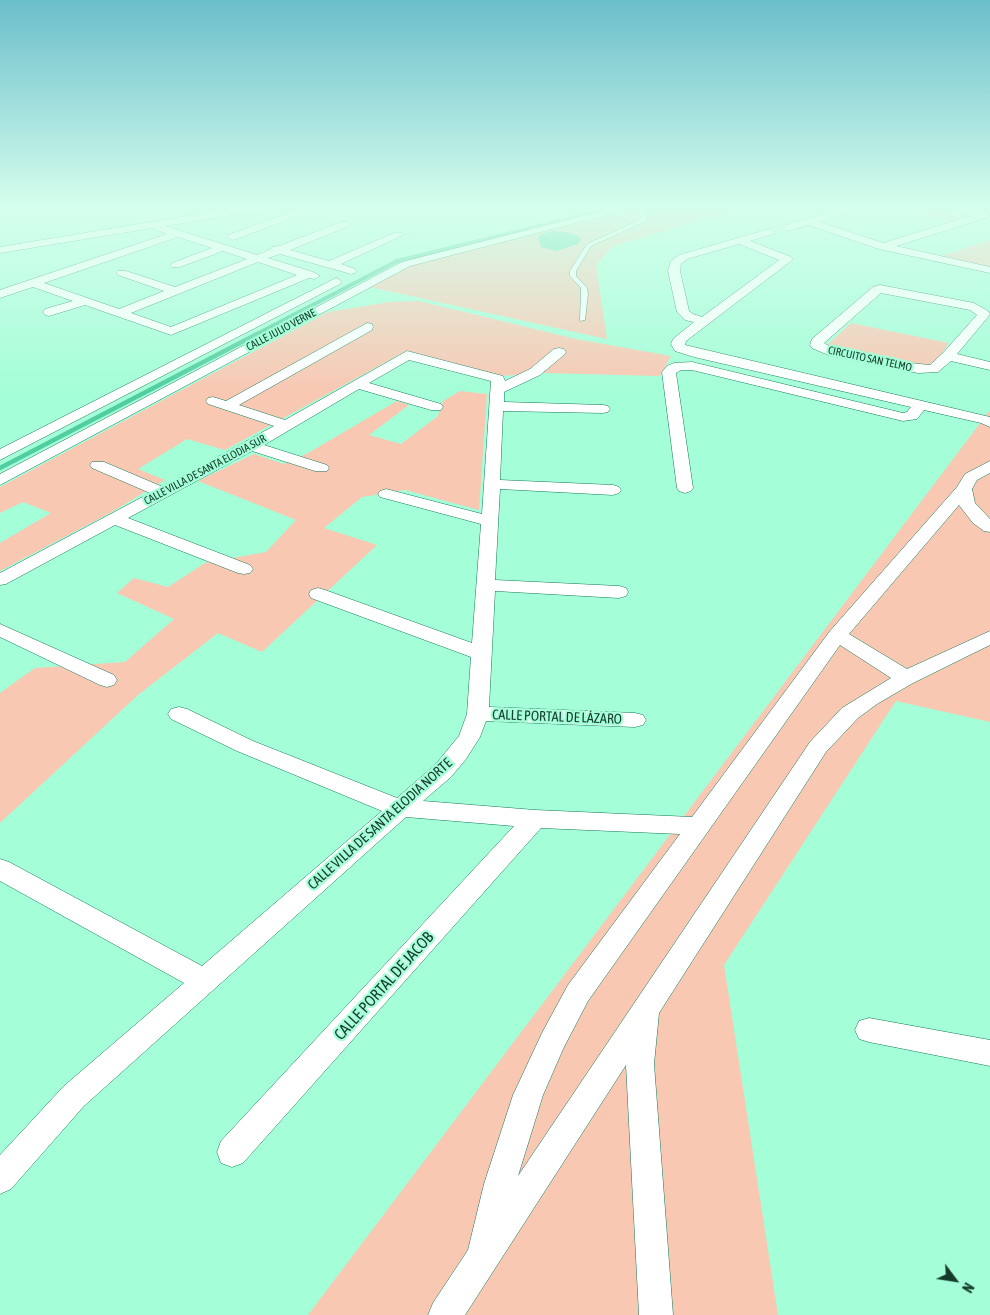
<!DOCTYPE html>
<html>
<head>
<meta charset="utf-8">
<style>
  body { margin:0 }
  #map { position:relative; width:990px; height:1315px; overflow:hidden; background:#a4fed7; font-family:"Asap Condensed",sans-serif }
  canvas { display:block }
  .north { position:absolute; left:930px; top:1255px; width:50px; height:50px; -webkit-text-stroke:4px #a4fed7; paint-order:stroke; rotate:121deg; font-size:14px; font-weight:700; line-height:20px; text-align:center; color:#153b2d }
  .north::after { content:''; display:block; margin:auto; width:18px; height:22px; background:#153b2d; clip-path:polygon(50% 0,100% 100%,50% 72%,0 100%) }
</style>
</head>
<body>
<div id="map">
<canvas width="990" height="1315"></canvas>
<div class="north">N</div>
</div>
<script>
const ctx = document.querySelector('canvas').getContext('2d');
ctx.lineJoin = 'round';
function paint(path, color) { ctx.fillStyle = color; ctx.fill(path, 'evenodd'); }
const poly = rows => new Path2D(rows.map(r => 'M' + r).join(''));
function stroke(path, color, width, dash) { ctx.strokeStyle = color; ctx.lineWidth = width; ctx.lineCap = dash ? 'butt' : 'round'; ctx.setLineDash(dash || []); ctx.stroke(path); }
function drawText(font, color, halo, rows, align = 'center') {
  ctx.font = font + ' "Asap Condensed",sans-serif'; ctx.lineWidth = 4.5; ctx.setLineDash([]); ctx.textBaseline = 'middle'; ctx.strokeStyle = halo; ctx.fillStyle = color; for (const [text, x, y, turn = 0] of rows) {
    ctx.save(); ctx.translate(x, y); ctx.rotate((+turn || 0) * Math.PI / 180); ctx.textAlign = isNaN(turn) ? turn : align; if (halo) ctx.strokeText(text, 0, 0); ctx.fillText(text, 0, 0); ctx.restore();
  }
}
paint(poly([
  [644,206,750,206,613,246,596,265,607,339,370,287,406,267,437,257],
  [897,206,925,206,975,215,953,223],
  [990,240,990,268,935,258],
  [419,301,576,339,671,356,660,376,543,373,500,376,406,351,225,450,187,439,138,469,165,480,110,513,0,571,0,543,51,513,23,502,0,513,0,487,328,312,389,302],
  [851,323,949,343,934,365,919,368,831,348,827,345],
  [460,391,487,394,479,510,405,490,362,497,324,528,377,545,262,652,218,633,138,695,0,823,0,693,35,668,125,662,174,619,117,593,134,578,168,587,205,563,266,552,296,520,198,481,254,454,284,464,308,453,397,401,409,405,369,435,401,444,438,416,443,401],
  [990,410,990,722,896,701,724,965,778,1315,308,1315]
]), '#f8c8b3');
paint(poly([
  [553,231,567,232,578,236,581,240,578,244,556,251,541,247,538,237,541,234]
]), '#51ce9f');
stroke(poly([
  [255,335,397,261,601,211]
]), '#51ce9f', 4);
stroke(poly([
  [0,468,257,334]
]), '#51ce9f', 4.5);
const lane = poly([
  [638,206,643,206,647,217,644,222,591,246,576,271,576,276,587,288,588,294,585,320,580,321,581,288,570,276,570,271,587,244,640,220,641,217,638,206]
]);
const street = poly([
  [248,206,275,206,270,209,165,226,257,255,271,249,272,247,279,246,341,222,349,222,350,224,349,226,290,250,329,261,394,233,402,233,403,235,341,264,355,269,357,271,355,273,351,274,280,254,268,258,313,272,320,276,314,279,309,278,171,335,85,305,49,316,45,315,43,312,45,309,73,301,33,287,0,298,0,290,167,234,152,228,0,253,0,247,248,206],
  [178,237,212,248,172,263,170,265,172,267,180,267,223,251,247,259,175,287,126,271,118,271,116,273,118,275,164,291,119,309,44,283,178,237],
  [258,262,297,275,171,327,131,313,258,262],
  [360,206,376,206,378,209,373,212,360,206],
  [622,206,641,206,410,266,0,485,0,474,402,262,622,206],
  [850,206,867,206,819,222,883,243,971,216,930,206,953,206,989,213,989,217,896,246,990,267,990,273,879,249,808,225,787,231,782,228,783,226,850,206],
  [302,208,307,211,306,213,236,239,232,240,227,237,228,235,302,208],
  [769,229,774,232,773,234,750,241,791,257,793,259,791,261,686,341,685,345,990,417,990,427,981,423,924,410,917,419,903,421,692,370,681,370,676,373,693,488,691,491,685,493,679,491,677,488,662,372,667,366,674,363,692,362,903,413,907,412,911,407,694,357,675,351,671,344,673,339,694,322,685,320,677,312,668,271,671,261,679,255,769,229],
  [739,244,779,260,702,317,693,314,689,311,680,271,681,264,687,259,739,244],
  [336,278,340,280,342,282,340,284,0,460,0,449,336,278],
  [880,285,974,303,988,311,990,314,988,317,957,354,990,362,990,370,951,361,938,372,918,373,828,355,812,348,810,345,812,339,873,287,880,285],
  [881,293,970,310,977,315,943,353,930,365,900,362,832,348,824,343,881,293],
  [367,323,372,324,373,327,372,330,239,405,285,420,407,351,503,376,505,381,530,369,554,349,559,348,564,349,566,352,564,355,540,375,504,392,504,402,603,405,608,406,610,409,608,412,603,413,503,411,500,480,613,485,619,487,621,490,619,493,613,495,500,489,495,580,619,586,626,588,628,592,626,596,619,598,495,591,489,707,635,713,643,715,646,720,643,725,635,727,486,721,480,737,466,759,451,777,423,801,535,810,692,817,830,631,957,487,965,474,990,461,990,473,977,480,972,489,975,503,990,519,990,532,984,531,973,523,959,505,849,634,907,669,990,631,990,645,913,683,877,704,858,718,826,752,659,1013,654,1064,673,1315,639,1315,626,1065,465,1315,428,1315,433,1303,468,1250,484,1184,513,1095,543,1031,568,985,680,834,541,828,243,1163,232,1167,221,1163,217,1152,221,1141,514,826,406,817,84,1106,11,1189,0,1194,0,1155,64,1086,184,983,0,881,0,859,9,862,202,966,382,811,237,751,171,719,168,714,171,709,179,707,187,709,253,741,397,798,435,765,459,736,467,714,471,657,311,598,309,594,311,590,318,588,325,590,472,643,481,524,380,497,378,494,380,491,386,489,482,514,491,381,409,360,369,383,441,404,443,407,441,410,431,410,359,389,264,445,327,465,329,468,327,471,315,471,252,451,128,518,250,565,253,569,250,573,244,574,238,573,115,525,6,584,0,585,0,573,150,493,92,468,90,465,92,462,104,462,163,487,274,426,208,404,206,401,208,398,213,397,226,401,367,323],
  [840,645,891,678,842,708,810,742,518,1176,543,1095,564,1047,588,1001,840,645],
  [0,624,114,675,117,680,114,685,107,687,100,685,0,637,0,624],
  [869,1018,990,1040,990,1066,869,1042,859,1039,855,1030,859,1021,869,1018]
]);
stroke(lane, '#157959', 1);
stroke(street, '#157959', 1);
paint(lane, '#fff');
paint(street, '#fff');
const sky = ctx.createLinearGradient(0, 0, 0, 391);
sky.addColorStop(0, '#6bbecb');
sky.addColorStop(0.53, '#d6ffed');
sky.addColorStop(1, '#d6ffed00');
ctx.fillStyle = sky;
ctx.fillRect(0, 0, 990, 391);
drawText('11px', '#153b2d', '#a4fed7', [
  ["CALLE JULIO VERNE",281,330,-28],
  ["CIRCUITO SAN TELMO",870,359,12],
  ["CALLE VILLA DE SANTA ELODIA SUR",205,470,-28]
]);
drawText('14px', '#153b2d', '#a4fed7', [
  ["CALLE PORTAL DE LÁZARO",557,717,2],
  ["CALLE VILLA DE SANTA ELODIA NORTE",380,824,-42]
]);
drawText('16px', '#153b2d', '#a4fed7', [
  ["CALLE PORTAL DE JACOB",384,986,-48]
]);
</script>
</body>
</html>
